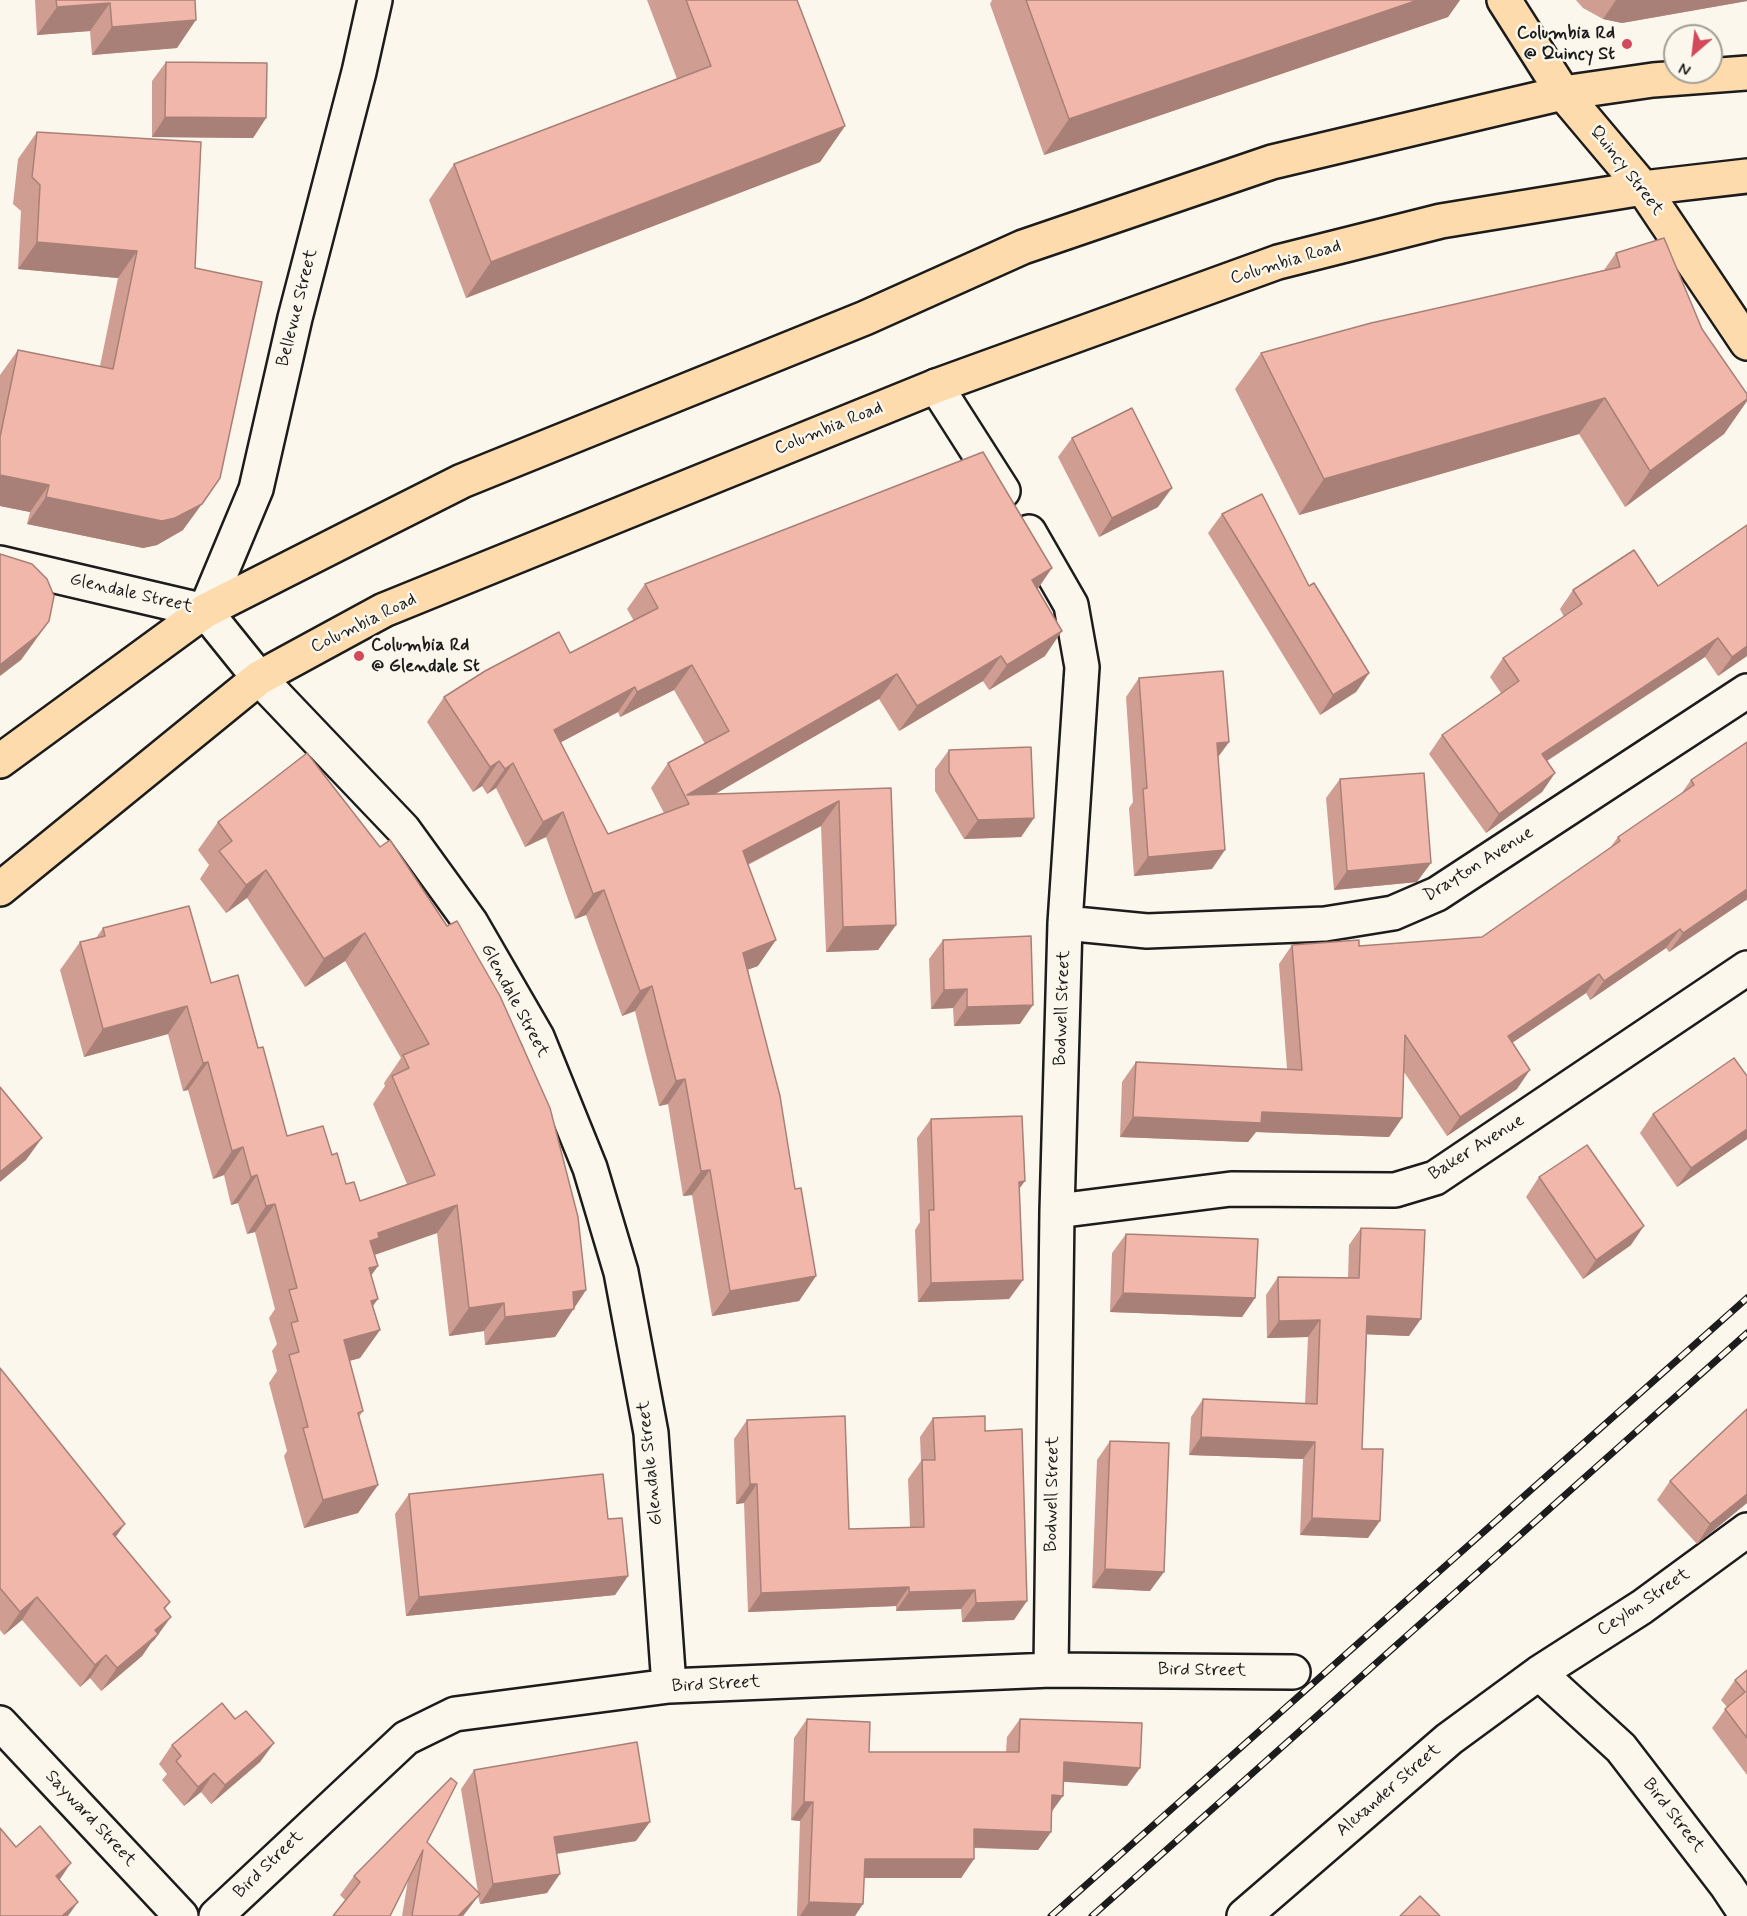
<!DOCTYPE html>
<html>
<head>
<meta charset="utf-8">
<style>
  body { margin:0 }
  #map { position:relative; width:1747px; height:1916px; overflow:hidden; background:#fbf7ec; font-family:Mynerve,sans-serif }
  canvas { display:block }
  .north { position:absolute; left:1663px; top:24px; width:60px; height:60px; box-sizing:border-box; background:#fbf7ec; border:2px solid #a29f99; border-radius:50%; rotate:208deg; font-size:16px; font-weight:700; line-height:24px; text-align:center; color:#1c1c1c }
  .north::after { content:''; display:block; margin:auto; width:21px; height:27px; background:#d1495b; clip-path:polygon(50% 0,100% 100%,50% 72%,0 100%) }
</style>
</head>
<body>
<div id="map">
<canvas width="1747" height="1916"></canvas>
<div class="north">N</div>
</div>
<script>
const ctx = document.querySelector('canvas').getContext('2d');
ctx.lineJoin = 'round';
const poly = rows => new Path2D(rows.map(r => 'M' + r).join(''));
function stroke(path, color, width, dash) { ctx.strokeStyle = color; ctx.lineWidth = width; ctx.lineCap = dash ? 'butt' : 'round'; ctx.setLineDash(dash || []); ctx.stroke(path); }
function paint(path, color) { ctx.fillStyle = color; ctx.fill(path, 'evenodd'); }
function drawText(font, color, halo, rows, align = 'center') {
  ctx.font = font + ' Mynerve,sans-serif'; ctx.lineWidth = 5; ctx.setLineDash([]); ctx.textBaseline = 'middle'; ctx.strokeStyle = halo; ctx.fillStyle = color; for (const [text, x, y, turn = 0] of rows) {
    ctx.save(); ctx.translate(x, y); ctx.rotate((+turn || 0) * Math.PI / 180); ctx.textAlign = isNaN(turn) ? turn : align; if (halo) ctx.strokeText(text, 0, 0); ctx.fillText(text, 0, 0); ctx.restore();
  }
}
const minor = poly([
  [936,386,1003,491],
  [1029,532,1071,605,1082,667,1065,923,1057,1211,1051,1670],
  [0,563,205,611,259,678,403,829,471,923,537,1037,590,1168,621,1272,651,1433,669,1686],
  [205,611,256,489,295,318,359,72,375,0],
  [1065,923,1147,931,1325,924,1393,913,1437,894,1747,691],
  [1057,1211,1231,1189,1395,1190,1435,1178,1747,968],
  [1539,1673,1621,1748,1727,1886,1747,1916],
  [0,1723,181,1916],
  [216,1916,406,1738,455,1714,669,1686,1051,1670,1293,1672],
  [1244,1916,1449,1739,1539,1673,1642,1607,1747,1530]
]);
const major = poly([
  [1504,0,1563,93,1643,188,1747,343],
  [0,761,205,611,349,538,462,481,865,318,1023,247,1272,162,1499,108,1563,93,1653,80,1747,73],
  [0,889,259,678,384,610,936,386,1278,262,1441,221,1643,188,1747,176]
]);
stroke(minor, '#1c1c1c', 38);
stroke(major, '#1c1c1c', 38);
stroke(minor, '#fbf7ec', 33);
stroke(major, '#fedbac', 33);
const rail = poly([
  [1051,1916,1747,1298],
  [1092,1916,1747,1333]
]);
stroke(rail, '#1c1c1c', 7);
stroke(rail, '#fbf7ec', 4.5, [14]);
paint(poly([
  [35,0,195,0,177,48,92,55,90,31,37,35],
  [647,0,797,0,845,126,820,162,466,298,429,200,454,164,677,79],
  [992,0,1460,0,1448,17,1044,155,990,4],
  [1576,0,1747,0,1747,1,1622,23,1603,19,1583,8],
  [166,62,266,118,253,138,152,137,152,81],
  [37,132,195,268,183,530,157,545,143,548,27,524,30,512,0,506,0,375,18,350,100,366,118,278,18,269,21,211,13,204,18,159],
  [1616,253,1702,329,1747,394,1747,401,1724,434,1625,507,1579,434,1299,515,1235,389,1261,353,1604,270],
  [1072,438,1158,507,1099,537,1058,457],
  [1222,514,1369,673,1356,692,1320,715,1208,533],
  [1747,525,1747,656,1718,676,1705,657,1547,761,1555,773,1542,792,1486,833,1429,754,1442,735,1501,693,1490,677,1503,658,1564,617,1560,609,1573,590,1658,586],
  [645,584,1037,589,1045,656,989,690,983,681,899,731,879,699,715,794,891,788,896,925,878,950,826,952,821,826,748,865,758,966,748,969,795,1189,816,1276,799,1301,712,1316,692,1195,683,1196,668,1104,659,1106,635,1011,622,1016,586,915,575,919,546,837,525,847,496,788,487,794,482,786,473,792,427,722,444,697,570,653,634,621,627,609],
  [674,690,705,744,668,763,651,788,664,813,608,834,561,742,618,712,620,717],
  [1139,678,1229,742,1218,757,1212,869,1134,876,1129,808,1133,802,1126,697],
  [1747,742,1747,901,1746,900,1669,952,1666,948,1590,1000,1586,993,1512,1043,1517,1089,1447,1136,1404,1072,1402,1118,1389,1137,1256,1132,1248,1142,1120,1137,1122,1082,1136,1062,1287,1069,1279,964,1292,945,1359,946,1482,937,1610,848,1618,837,1681,794,1691,780],
  [949,750,1034,818,1021,837,964,839,935,791,935,769],
  [307,753,586,1290,555,1337,485,1345,484,1331,449,1336,437,1233,375,1255,378,1266,371,1275,373,1306,380,1330,360,1358,349,1361,363,1411,359,1417,378,1485,358,1513,304,1528,284,1456,287,1451,269,1383,277,1371,272,1351,277,1344,269,1318,275,1309,255,1232,247,1234,238,1203,231,1205,224,1175,213,1179,188,1090,183,1091,168,1034,84,1057,60,970,80,942,96,938,103,928,211,983,258,1048,287,1136,332,1155,346,1184,360,1201,407,1184,373,1104,385,1086,384,1083,401,1058,345,961,305,987,247,898,226,913,200,879,209,865,198,850,218,822],
  [1340,779,1417,882,1334,890,1326,798],
  [943,940,1020,1024,954,1026,953,1008,931,1009,929,959],
  [1747,1076,1747,1139,1677,1187,1640,1133,1653,1114],
  [931,1119,1019,1189,1023,1280,1009,1299,918,1302,915,1230,920,1222,917,1138],
  [1539,1177,1631,1245,1583,1279,1526,1197],
  [1361,1228,1409,1336,1367,1334,1362,1449,1368,1538,1300,1535,1303,1459,1189,1455,1191,1417,1203,1399,1305,1404,1308,1337,1267,1338,1266,1295,1278,1277,1348,1278,1349,1245],
  [1126,1234,1255,1298,1242,1317,1110,1312,1112,1253],
  [0,1368,116,1537,170,1602,165,1609,155,1639,151,1643,142,1656,101,1691,90,1678,80,1687,22,1620,4,1635,0,1630],
  [933,1418,985,1431,1014,1620,962,1622,961,1609,896,1611,896,1606,748,1612,744,1503,736,1504,734,1439,747,1420,849,1529,910,1527,908,1479,921,1461,920,1437],
  [1110,1441,1150,1591,1092,1588,1097,1460],
  [1670,1481,1747,1503,1697,1544,1657,1500],
  [409,1494,608,1519,628,1576,615,1595,406,1616,395,1514],
  [1747,1670,1747,1775,1712,1728,1727,1707,1721,1700,1735,1680],
  [235,1719,274,1743,260,1762,211,1804,201,1792,184,1806,162,1780,167,1774,159,1764,172,1745],
  [807,1719,869,1752,1006,1752,1007,1737,1020,1719,1127,1786,1064,1781,1052,1812,1051,1832,1038,1850,974,1848,974,1859,961,1878,864,1878,855,1916,797,1916,800,1821,791,1820,794,1738],
  [474,1770,636,1841,557,1854,547,1893,480,1904,478,1896,463,1916,402,1916,408,1880,345,1900,340,1895,354,1876,427,1842,478,1892,461,1789]
]), '#cf9d92');
paint(poly([
  [1418,0,1460,0,1448,17,1044,155,1069,119],
  [1616,0,1747,0,1747,1,1622,23,1603,19],
  [110,3,90,31,37,35,57,7],
  [196,20,177,48,92,55,112,27],
  [165,117,266,118,253,138,152,137],
  [845,126,820,162,466,298,491,262],
  [37,242,137,251,118,278,18,269],
  [1605,398,1579,434,1299,515,1324,479],
  [1747,399,1747,401,1724,434,1625,507,1650,471],
  [0,475,49,485,30,512,0,506],
  [1172,488,1158,507,1099,537,1112,518],
  [46,497,202,504,183,530,157,545,143,548,27,524],
  [1052,568,1035,593,1032,580],
  [49,621,32,645,21,660,0,676,0,665],
  [1062,631,1045,656,989,690,1007,665],
  [1718,638,1705,657,1528,773,1542,754],
  [1747,646,1747,656,1718,676,1732,657],
  [1001,656,983,681,899,731,917,706],
  [692,665,674,690,620,717,637,692],
  [1369,673,1356,692,1320,715,1333,695],
  [897,674,879,699,684,812,689,804,687,795],
  [635,687,618,712,537,755,554,730],
  [1229,742,1215,761,1217,743],
  [499,761,482,786,473,792,490,767],
  [513,763,496,788,487,794,505,769],
  [1555,773,1542,792,1486,833,1499,814],
  [839,801,821,826,725,876,743,851],
  [563,812,546,837,525,847,543,822],
  [1034,818,1021,837,964,839,978,820],
  [1225,850,1212,869,1134,876,1148,857],
  [1431,863,1417,882,1334,890,1347,871],
  [266,870,247,898,226,913,246,885],
  [1747,889,1747,898,1746,900,1669,952,1683,933],
  [604,890,586,915,575,919,593,894],
  [896,925,878,950,826,952,843,927],
  [1680,929,1666,948,1590,1000,1604,981],
  [365,933,345,961,305,987,324,959],
  [776,940,758,966,726,978,743,953],
  [1599,974,1586,993,1494,1055,1508,1036],
  [652,986,635,1011,622,1016,640,991],
  [967,989,953,1008,931,1009,944,990],
  [1033,1005,1020,1024,954,1026,967,1007],
  [187,1006,168,1034,84,1057,103,1029],
  [208,1062,188,1090,183,1091,203,1063],
  [1530,1070,1517,1089,1447,1136,1460,1117],
  [685,1079,668,1104,659,1106,676,1081],
  [1262,1112,1402,1118,1389,1137,1256,1132,1248,1142,1120,1137,1133,1117],
  [1747,1129,1747,1139,1677,1187,1691,1168],
  [42,1138,26,1160,0,1182,0,1172],
  [243,1147,224,1175,213,1179,232,1151],
  [710,1170,692,1195,683,1196,701,1171],
  [257,1175,238,1203,231,1205,251,1177],
  [1025,1181,1011,1200,1019,1182],
  [275,1204,255,1232,247,1234,266,1206],
  [457,1205,437,1233,365,1258,370,1241,378,1233],
  [1644,1226,1631,1245,1583,1279,1596,1260],
  [378,1266,358,1294,369,1268],
  [816,1276,799,1301,712,1316,730,1291],
  [1023,1280,1009,1299,918,1302,931,1283],
  [586,1290,555,1337,485,1345,505,1317,573,1292],
  [1123,1293,1255,1298,1242,1317,1110,1312],
  [378,1299,358,1327,371,1301],
  [504,1303,484,1331,449,1336,469,1308],
  [1367,1316,1421,1319,1409,1336,1355,1334],
  [1320,1320,1308,1337,1267,1338,1279,1321],
  [380,1330,360,1358,324,1368,344,1340],
  [1201,1437,1315,1442,1303,1459,1189,1455],
  [750,1484,757,1484,744,1503,736,1504],
  [378,1485,358,1513,304,1528,323,1500],
  [1747,1494,1747,1503,1697,1544,1710,1524],
  [1312,1518,1380,1521,1368,1538,1300,1535],
  [125,1524,109,1546,113,1534],
  [1105,1569,1164,1572,1150,1591,1092,1588],
  [628,1576,615,1595,406,1616,419,1597],
  [909,1587,896,1606,748,1612,761,1593],
  [975,1590,961,1609,896,1611,909,1592],
  [37,1597,22,1620,4,1635,20,1612],
  [1027,1601,1014,1620,962,1622,976,1603],
  [171,1617,155,1639,151,1643,142,1656,101,1691,117,1668,155,1630],
  [106,1655,90,1678,80,1687,95,1665],
  [274,1743,260,1762,211,1804,225,1785],
  [1064,1762,1140,1768,1127,1786,1051,1781],
  [214,1773,201,1792,184,1806,198,1787],
  [1052,1795,1063,1796,1050,1814],
  [804,1802,813,1802,800,1821,791,1820],
  [650,1822,636,1841,541,1856,554,1837],
  [974,1829,1051,1832,1038,1850,961,1847],
  [865,1859,974,1859,961,1878,852,1878],
  [71,1863,56,1885,56,1876],
  [560,1874,547,1893,480,1904,493,1884],
  [480,1894,463,1916,458,1916],
  [78,1902,68,1916,62,1916],
  [809,1902,863,1904,855,1916,800,1916]
]), '#a98077');
const building = poly([
  [56,0,195,0,196,20,112,27,110,3,57,7,56,0],
  [686,0,797,0,845,126,491,262,454,164,711,66,686,0],
  [1026,0,1418,0,1069,119,1026,0],
  [166,62,267,63,266,118,165,117,166,62],
  [37,132,201,142,195,268,262,282,220,478,202,504,175,518,162,521,46,497,49,485,0,475,0,437,18,350,113,369,137,251,37,242,40,185,32,177,37,132],
  [1664,238,1702,329,1747,394,1747,399,1650,471,1605,398,1324,479,1261,353,1371,323,1620,267,1616,253,1664,238],
  [1132,408,1172,488,1112,518,1072,438,1132,408],
  [983,452,1052,568,1032,580,1062,631,1007,665,1001,656,917,706,897,674,687,795,891,788,896,925,843,927,839,801,743,851,776,940,743,953,780,1096,795,1189,801,1188,816,1276,730,1291,710,1170,701,1171,685,1079,676,1081,652,986,640,991,604,890,593,894,563,812,543,822,513,763,505,769,499,761,490,767,444,697,485,671,559,632,570,653,658,608,645,584,983,452],
  [692,665,729,731,668,763,689,804,608,834,554,730,635,687,637,692,692,665],
  [1262,494,1309,586,1314,583,1369,673,1333,695,1222,514,1262,494],
  [1747,525,1747,646,1732,657,1718,638,1542,754,1555,773,1499,814,1442,735,1519,681,1503,658,1582,604,1573,590,1634,550,1658,586,1747,525],
  [0,554,32,564,47,579,54,596,49,621,38,635,0,665,0,554],
  [1223,671,1229,742,1217,743,1225,850,1148,857,1143,789,1147,788,1139,678,1223,671],
  [1747,742,1747,889,1683,933,1680,929,1604,981,1599,974,1508,1036,1530,1070,1460,1117,1405,1035,1402,1118,1262,1112,1261,1123,1133,1117,1136,1062,1302,1070,1292,945,1359,940,1359,946,1482,937,1620,841,1618,837,1694,785,1691,780,1747,742],
  [1031,747,1034,818,978,820,949,772,949,750,1031,747],
  [307,753,380,847,390,840,447,926,457,921,500,996,550,1108,578,1217,586,1290,573,1292,574,1309,505,1317,504,1303,469,1308,457,1205,378,1233,379,1238,370,1241,378,1266,369,1268,378,1299,371,1301,380,1330,344,1340,363,1411,358,1413,378,1485,323,1500,303,1428,308,1427,289,1355,299,1352,291,1323,298,1321,289,1290,297,1288,275,1204,266,1206,257,1175,251,1177,243,1147,232,1151,208,1062,203,1063,187,1006,103,1029,80,942,105,936,103,928,189,906,211,983,238,975,258,1048,263,1047,287,1136,323,1126,332,1155,337,1153,346,1184,354,1182,360,1201,435,1175,392,1076,409,1068,403,1055,429,1044,365,933,324,959,266,870,246,885,219,851,232,841,218,822,307,753],
  [1424,773,1431,863,1347,871,1340,779,1424,773],
  [1031,936,1033,1005,967,1007,967,989,944,990,943,940,1031,936],
  [1734,1058,1747,1076,1747,1129,1691,1168,1653,1114,1734,1058],
  [0,1087,42,1138,0,1172,0,1087],
  [1022,1116,1025,1181,1019,1182,1023,1280,931,1283,929,1210,934,1210,931,1119,1022,1116],
  [1587,1145,1644,1226,1596,1260,1539,1177,1587,1145],
  [1361,1228,1425,1230,1421,1319,1367,1316,1362,1449,1383,1449,1380,1521,1312,1518,1315,1442,1201,1437,1203,1399,1317,1404,1320,1320,1279,1321,1278,1277,1359,1278,1361,1228],
  [1126,1234,1258,1239,1255,1298,1123,1293,1126,1234],
  [0,1368,125,1524,113,1534,170,1602,164,1608,171,1617,155,1630,158,1634,117,1668,106,1655,95,1665,37,1597,20,1612,0,1588,0,1368],
  [1747,1409,1747,1494,1710,1524,1670,1481,1747,1409],
  [845,1416,849,1529,924,1527,922,1460,935,1460,933,1418,985,1416,985,1431,1022,1429,1027,1601,976,1603,975,1590,909,1592,909,1587,761,1593,757,1484,750,1484,747,1420,845,1416],
  [1110,1441,1169,1443,1164,1572,1105,1569,1110,1441],
  [603,1474,608,1519,622,1518,628,1576,419,1597,409,1494,603,1474],
  [1747,1670,1747,1738,1725,1709,1745,1692,1735,1680,1747,1670],
  [222,1703,235,1719,246,1711,274,1743,225,1785,214,1773,198,1787,176,1761,181,1756,172,1745,222,1703],
  [807,1719,870,1722,869,1752,1019,1752,1020,1719,1142,1723,1140,1768,1064,1762,1063,1796,1052,1795,1051,1832,974,1829,974,1859,865,1859,863,1904,809,1902,813,1802,804,1802,807,1719],
  [637,1742,650,1822,554,1837,560,1874,493,1884,474,1770,637,1742],
  [451,1778,457,1783,427,1842,480,1894,458,1916,412,1916,423,1850,390,1916,333,1916,360,1882,354,1876,451,1778],
  [40,1826,71,1863,56,1876,78,1902,62,1916,0,1916,0,1828,16,1847,40,1826],
  [1420,1896,1440,1916,1400,1916,1420,1896]
]);
paint(building, '#f1b7aa');
stroke(building, '#a98077', 1.5);
for (const [x, y, r, color] of [
  [1627,44,6,"#d1495b"],
  [359,656,6,"#d1495b"]
]) { const dot = new Path2D(); dot.arc(x, y, r, 0, 2 * Math.PI); ctx.fillStyle = color; ctx.fill(dot); stroke(dot, '#fbf7ec', 2); }
drawText('bold 18px', '#1c1c1c', '#fbf7ec', [
  ["Columbia Rd",1615,34],
  ["@ Quincy St",1615,55],
  ["Columbia Rd",371,646,"left"],
  ["@ Glendale St",371,667,"left"]
], 'right');
drawText('18px', '#1c1c1c', '#fbf7ec', [
  ["Quincy Street",1626,171,52],
  ["Columbia Road",1286,263,-17],
  ["Bellevue Street",298,308,-76],
  ["Columbia Road",829,429,-22],
  ["Glendale Street",131,594,13],
  ["Columbia Road",364,624,-26],
  ["Drayton Avenue",1479,865,-32],
  ["Glendale Street",514,1001,62],
  ["Bodwell Street",1063,1008,-88],
  ["Baker Avenue",1477,1148,-32],
  ["Glendale Street",651,1463,-96],
  ["Bodwell Street",1053,1494,-89],
  ["Ceylon Street",1644,1603,-34],
  ["Bird Street",1202,1671,1],
  ["Bird Street",716,1685,-3],
  ["Alexander Street",1389,1791,-41],
  ["Bird Street",1673,1816,52],
  ["Sayward Street",90,1819,47],
  ["Bird Street",269,1865,-44]
]);
</script>
</body>
</html>
